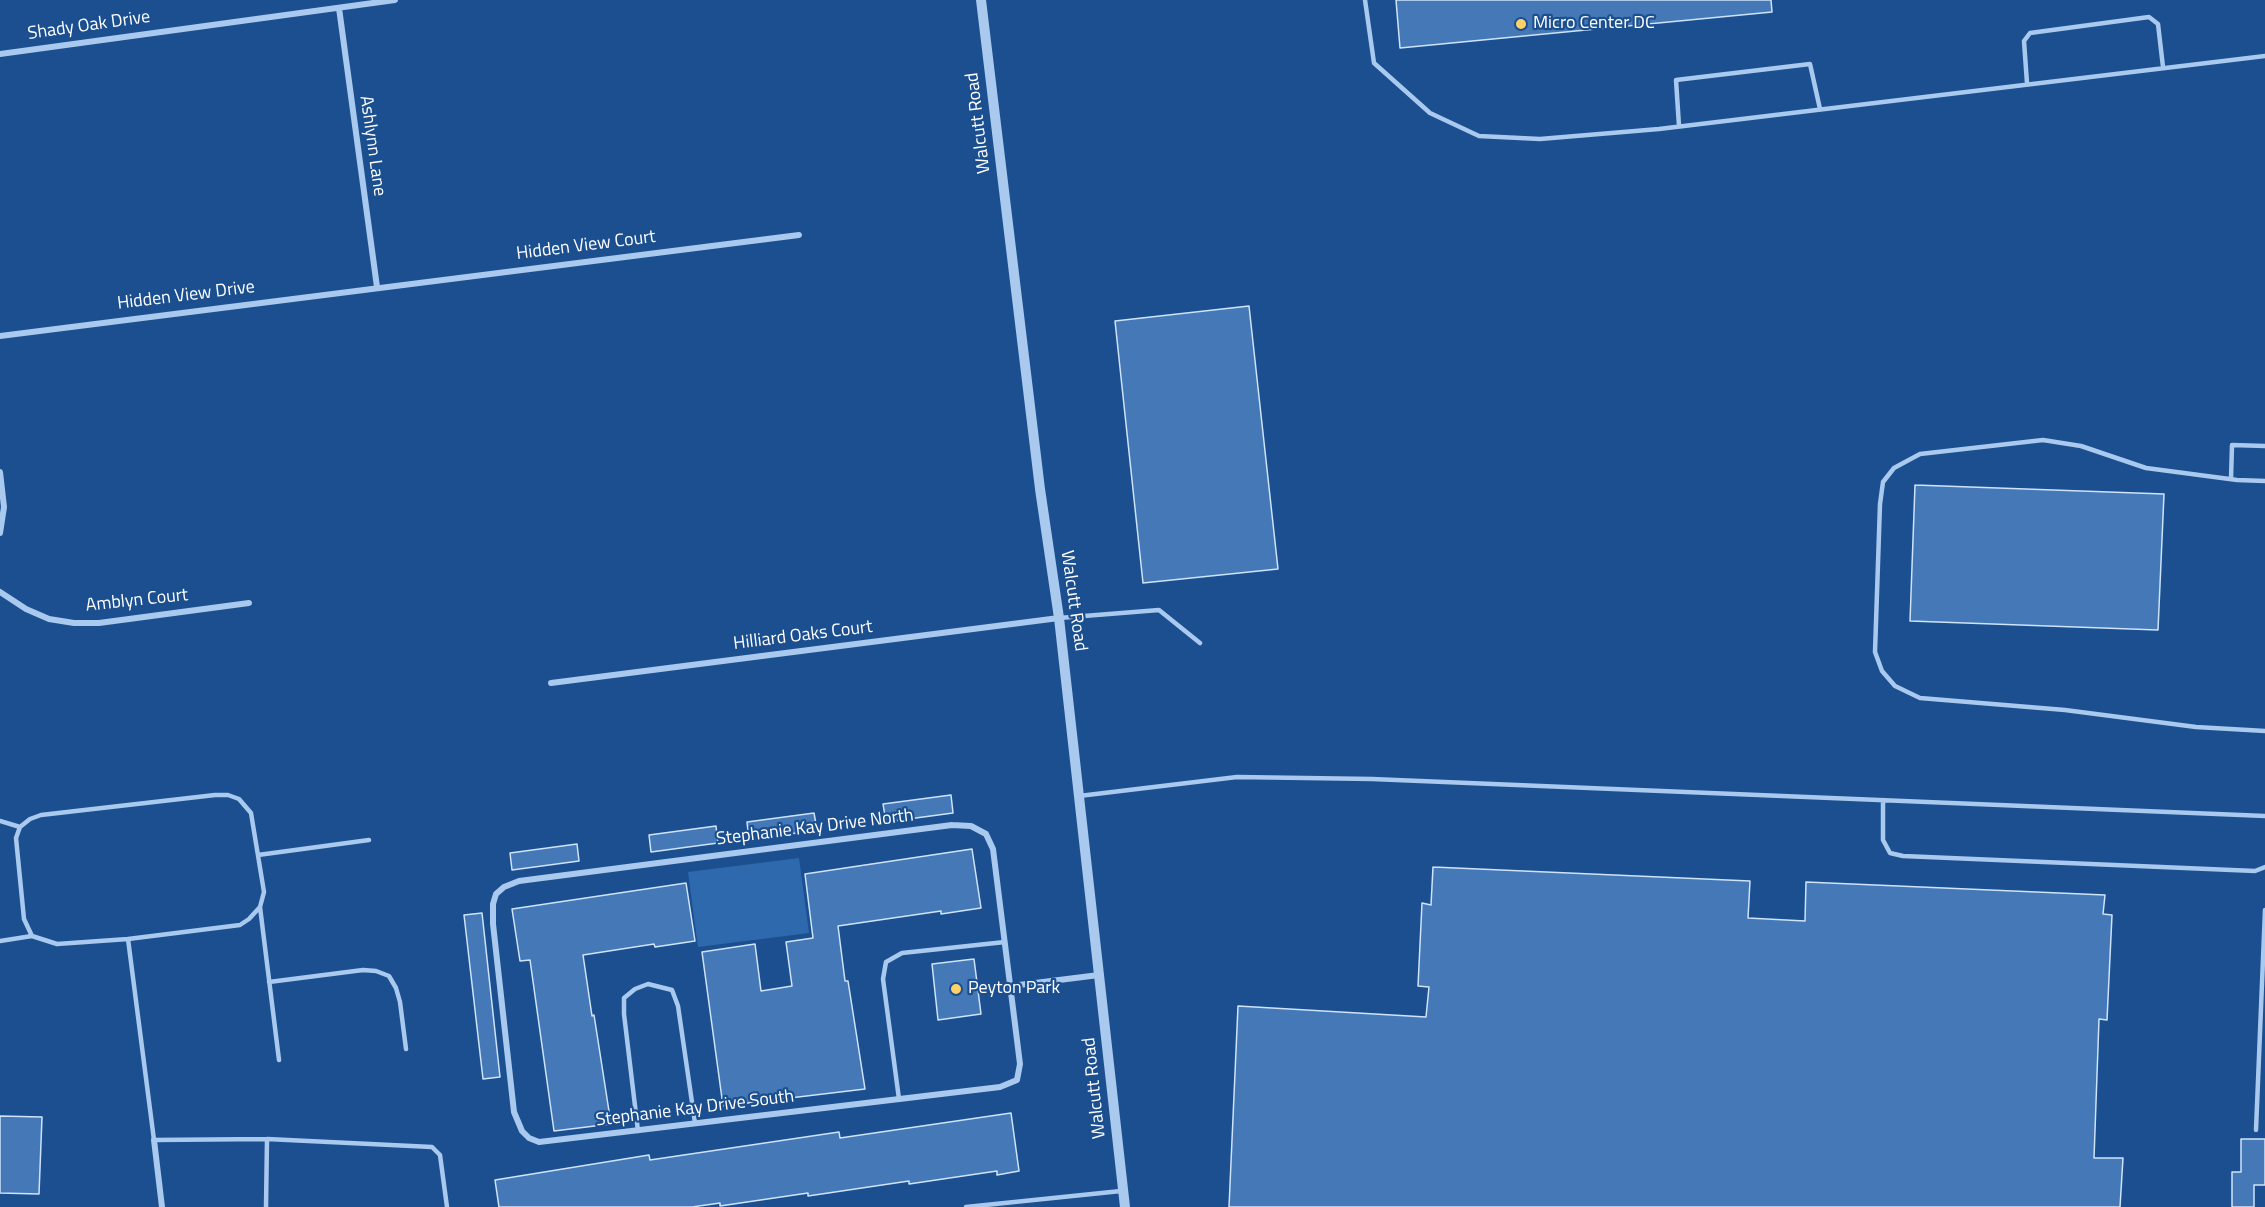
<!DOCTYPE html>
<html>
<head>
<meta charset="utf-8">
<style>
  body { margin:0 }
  canvas { display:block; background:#1b4f8f }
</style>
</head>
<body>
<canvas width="2265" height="1207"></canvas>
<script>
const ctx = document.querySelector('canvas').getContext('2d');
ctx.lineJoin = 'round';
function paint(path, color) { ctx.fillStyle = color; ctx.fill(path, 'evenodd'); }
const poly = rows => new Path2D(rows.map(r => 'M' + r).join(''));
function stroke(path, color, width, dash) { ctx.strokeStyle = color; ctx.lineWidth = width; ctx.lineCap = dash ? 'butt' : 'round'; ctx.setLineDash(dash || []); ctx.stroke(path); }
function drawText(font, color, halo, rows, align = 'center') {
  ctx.font = font + ' "Titillium Web",sans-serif'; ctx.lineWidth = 4.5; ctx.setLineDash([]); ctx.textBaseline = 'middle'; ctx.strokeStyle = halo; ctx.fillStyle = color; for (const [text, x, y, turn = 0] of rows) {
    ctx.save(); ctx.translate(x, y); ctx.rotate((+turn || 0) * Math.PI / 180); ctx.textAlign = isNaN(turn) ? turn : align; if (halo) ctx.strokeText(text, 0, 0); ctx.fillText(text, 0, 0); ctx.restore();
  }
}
paint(poly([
  [799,858,809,933,698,947,688,872]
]), '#2e69ad');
const building = poly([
  [1396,0,1771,0,1772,12,1400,48,1396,0],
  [1249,306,1278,569,1143,583,1115,321,1249,306],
  [1915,485,2164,494,2158,630,1910,621,1915,485],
  [951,795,953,813,886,822,883,804,951,795],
  [814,813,817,830,749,840,747,822,814,813],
  [716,826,718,843,651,852,649,835,716,826],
  [577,844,579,861,512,870,510,853,577,844],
  [972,849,981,908,941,914,941,911,838,926,845,981,848,981,865,1089,723,1106,702,952,755,944,761,991,792,986,786,942,813,938,805,874,972,849],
  [1433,867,1750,881,1748,918,1805,921,1806,882,2105,895,2103,914,2112,915,2107,1020,2099,1019,2094,1158,2123,1158,2120,1207,1229,1207,1238,1006,1426,1017,1429,987,1418,986,1422,903,1431,905,1433,867],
  [686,883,695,941,655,947,654,944,583,955,592,1016,594,1015,611,1124,554,1131,530,960,520,961,512,909,686,883],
  [482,913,500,1077,483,1079,464,915,482,913],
  [974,959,981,1014,938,1020,932,964,974,959],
  [1011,1113,1019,1171,997,1175,997,1171,909,1184,909,1181,808,1196,808,1193,720,1206,720,1203,692,1207,499,1207,495,1180,649,1155,650,1160,839,1132,840,1138,1011,1113],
  [0,1116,42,1117,39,1194,0,1193,0,1116],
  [2241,1139,2265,1139,2265,1185,2254,1185,2254,1207,2232,1207,2232,1172,2241,1172,2241,1139]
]);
paint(building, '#4478b7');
stroke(building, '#cfe3fa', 1.5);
stroke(poly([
  [1365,0,1374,63,1430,113,1479,136,1540,139,1659,129,2265,56],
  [2027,83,2024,41,2030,33,2149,17,2158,24,2163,67],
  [1679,126,1676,80,1810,64,1820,109],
  [2231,479,2232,445,2265,446],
  [2265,481,2237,480,2146,468,2081,446,2043,440,1920,454,1894,468,1883,482,1880,504,1875,652,1882,671,1895,686,1920,698,2065,710,2196,727,2265,731],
  [1059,618,1159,610,1200,643],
  [215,795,228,795,239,799,251,813,264,892,260,907,249,919,240,925,128,939,57,944,32,936,24,919,16,838,20,827,30,819,41,815,215,795],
  [1079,796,1237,777,1372,779,2265,816],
  [1883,800,1883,840,1890,853,1903,856,2255,871,2265,867],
  [0,821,20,827],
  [258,855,369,840],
  [260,907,279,1060],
  [128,939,154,1140,267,1139,432,1147,440,1155,447,1207],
  [0,941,32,936],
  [269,982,363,970,376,971,389,976,396,988,400,1002,406,1049],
  [899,1099,883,979,886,962,902,953,1005,942],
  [2256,1130,2265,910],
  [638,1131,624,1014,624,998,635,989,648,984,672,990,678,1006,695,1123],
  [266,1207,267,1139],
  [966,1207,1121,1191]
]), '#a9c9ee', 4.5);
stroke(poly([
  [339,8,377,287],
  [0,54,395,0],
  [0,336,799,235],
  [0,472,4,507,0,533],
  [0,592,26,609,49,619,74,623,99,623,249,603],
  [551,683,1059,618],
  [952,825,971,826,986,834,993,849,1020,1064,1017,1080,1000,1087,539,1142,529,1138,522,1131,514,1112,493,924,493,904,496,894,504,887,519,881,952,825],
  [1011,986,1099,975],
  [154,1140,162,1207]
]), '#a9c9ee', 6);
stroke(poly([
  [981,0,1040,489,1059,618,1125,1207]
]), '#a9c9ee', 10);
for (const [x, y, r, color] of [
  [1521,24,6,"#ffd166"],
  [956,989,6,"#ffd166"]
]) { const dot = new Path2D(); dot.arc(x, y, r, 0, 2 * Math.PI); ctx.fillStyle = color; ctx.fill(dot); stroke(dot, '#1b4f8f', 2); }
drawText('18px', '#fff', '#1b4f8f', [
  ["Micro Center DC",1533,24],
  ["Peyton Park",968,989]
], 'left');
drawText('18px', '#fff', '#1b4f8f', [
  ["Shady Oak Drive",89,26,-8],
  ["Walcutt Road",979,123,-97],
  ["Ashlynn Lane",372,146,82],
  ["Hidden View Court",586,246,-7],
  ["Hidden View Drive",186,296,-7],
  ["Amblyn Court",137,601,-6],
  ["Walcutt Road",1073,601,82],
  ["Hilliard Oaks Court",803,636,-7],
  ["Stephanie Kay Drive North",815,828,-7],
  ["Walcutt Road",1095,1088,-96],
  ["Stephanie Kay Drive South",695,1109,-7]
]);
</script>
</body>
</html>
